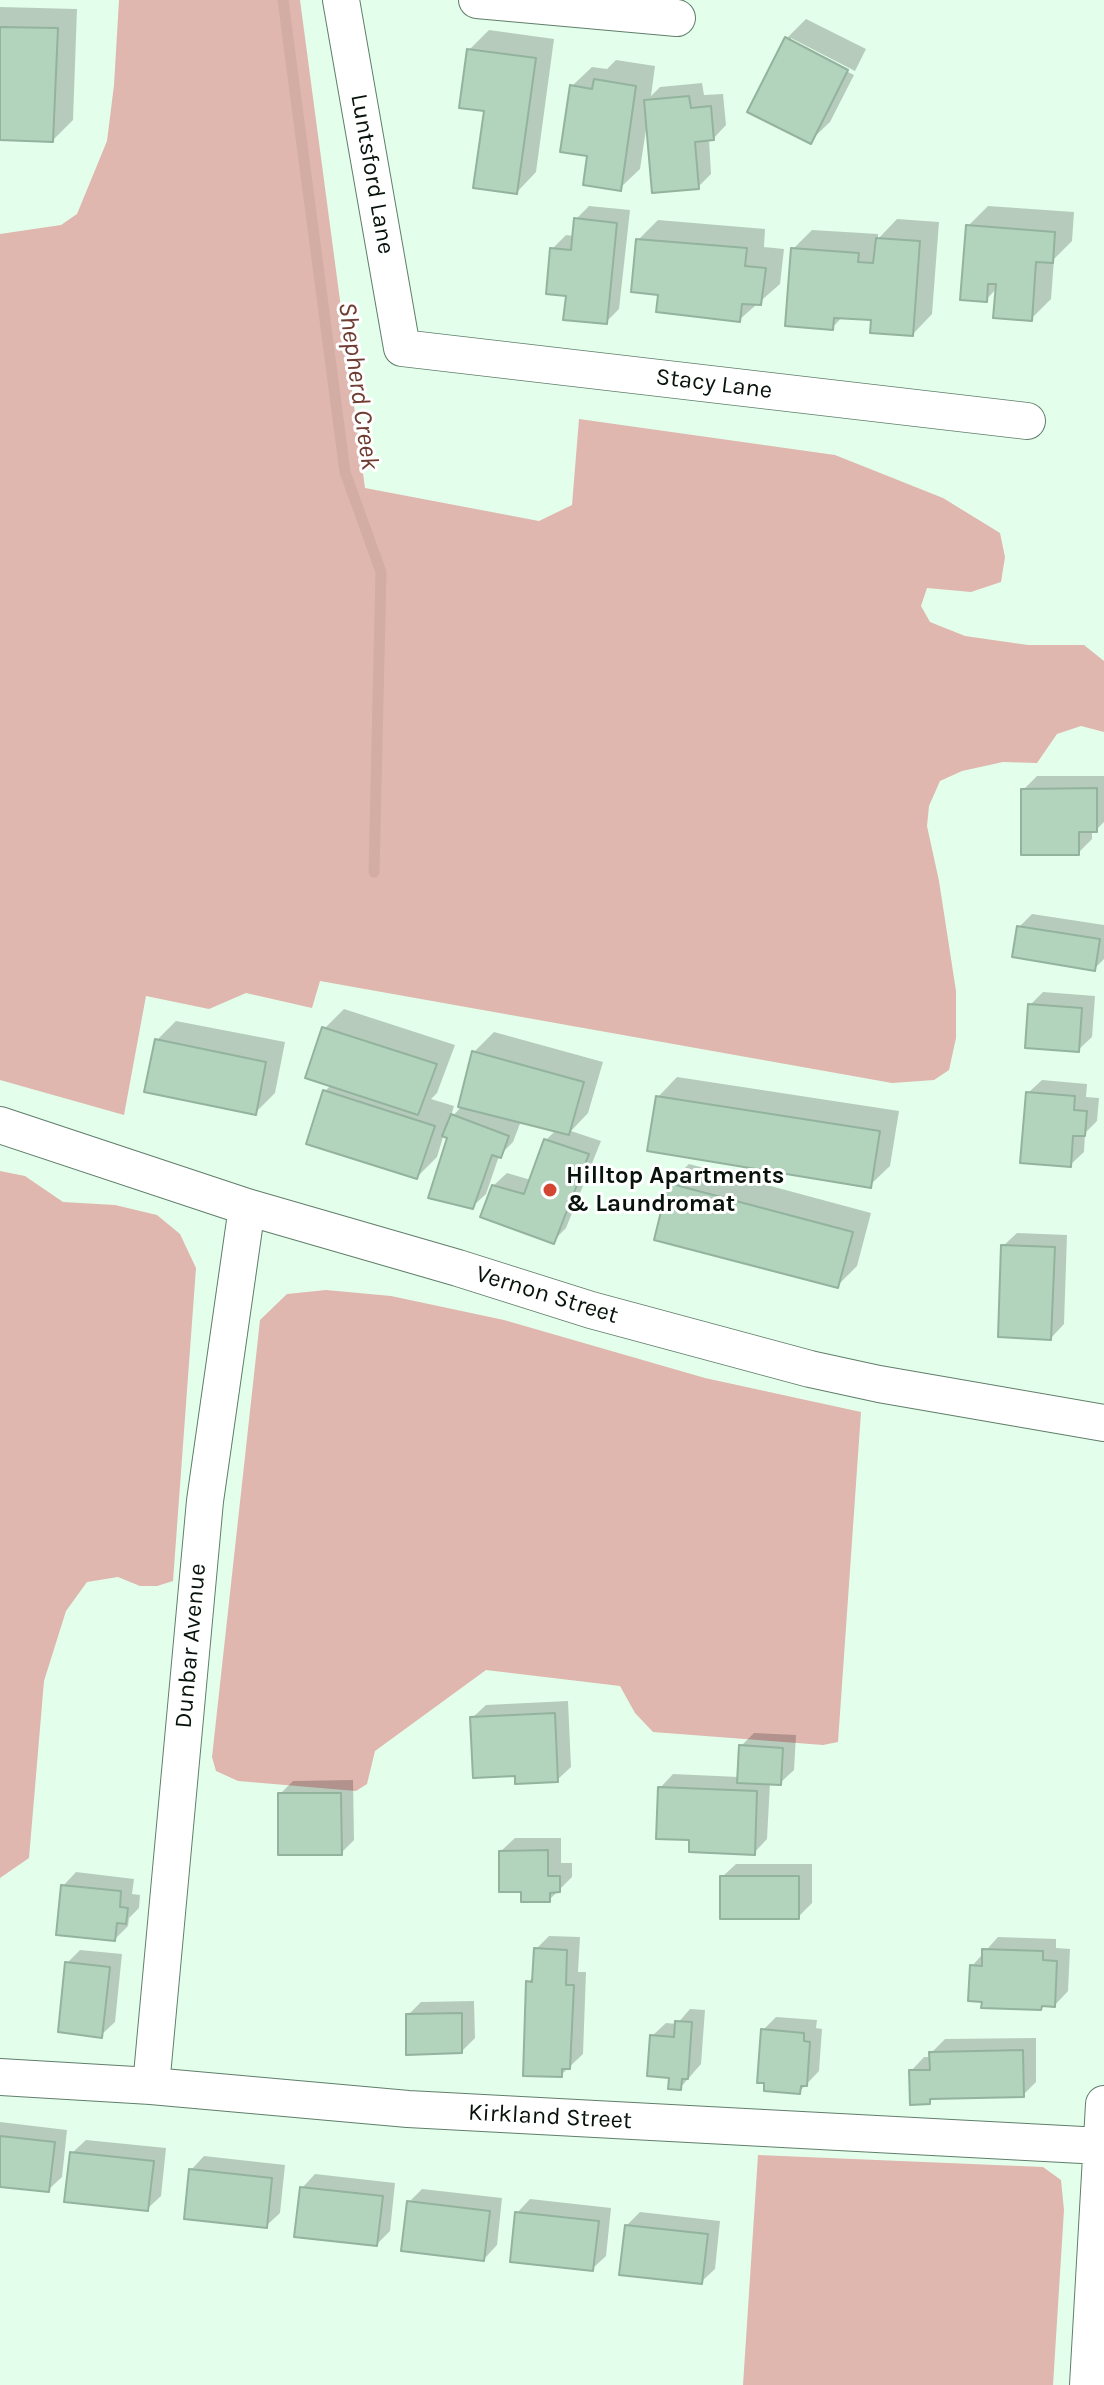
<!DOCTYPE html>
<html>
<head>
<meta charset="utf-8">
<style>
  body { margin:0 }
  canvas { display:block; background:#e3feeb }
</style>
</head>
<body>
<canvas width="1104" height="2385"></canvas>
<script>
const ctx = document.querySelector('canvas').getContext('2d');
ctx.lineJoin = 'round';
function paint(path, color) { ctx.fillStyle = color; ctx.fill(path, 'evenodd'); }
const poly = rows => new Path2D(rows.map(r => 'M' + r).join(''));
function stroke(path, color, width, dash) { ctx.strokeStyle = color; ctx.lineWidth = width; ctx.lineCap = dash ? 'butt' : 'round'; ctx.setLineDash(dash || []); ctx.stroke(path); }
function drawText(font, color, halo, rows, align = 'center') {
  ctx.font = font + ' Karla,sans-serif'; ctx.lineWidth = 6; ctx.setLineDash([]); ctx.textBaseline = 'middle'; ctx.strokeStyle = halo; ctx.fillStyle = color; for (const [text, x, y, turn = 0] of rows) {
    ctx.save(); ctx.translate(x, y); ctx.rotate((+turn || 0) * Math.PI / 180); ctx.textAlign = isNaN(turn) ? turn : align; if (halo) ctx.strokeText(text, 0, 0); ctx.fillText(text, 0, 0); ctx.restore();
  }
}
paint(poly([
  [119,0,300,0,365,488,539,521,572,505,579,419,835,455,943,498,1000,533,1005,557,1001,582,971,592,927,588,921,606,930,622,965,636,1028,645,1084,645,1104,661,1104,732,1081,726,1057,734,1037,763,1003,762,962,771,940,781,929,806,927,826,939,881,956,991,956,1038,949,1070,934,1080,892,1083,320,981,312,1008,246,993,209,1009,146,996,124,1115,0,1080,0,234,61,225,77,214,107,141,114,85],
  [0,1171,25,1176,63,1202,115,1205,157,1215,180,1234,196,1268,173,1581,157,1586,140,1586,118,1577,87,1582,66,1611,44,1681,29,1858,0,1878],
  [326,1290,391,1296,504,1320,705,1378,861,1412,838,1742,823,1745,653,1732,635,1713,620,1686,486,1670,375,1751,367,1784,356,1791,238,1781,216,1771,212,1757,260,1320,287,1294],
  [758,2155,1043,2167,1061,2180,1064,2210,1053,2385,743,2385]
]), '#dfb7af');
paint(poly([
  [0,7,77,9,73,120,53,140,0,138],
  [806,19,866,49,855,71,791,38,791,43,854,75,830,122,810,141,786,39],
  [489,30,554,39,536,172,517,192,486,110,469,50],
  [616,60,655,66,651,96,660,87,702,83,704,95,723,94,726,125,713,139,709,139,711,174,698,187,647,123,640,169,620,188,590,155,572,86,592,67,607,69],
  [589,206,630,210,619,309,606,322,568,294,552,249,566,235,574,236,576,219],
  [988,206,1074,212,1072,241,1054,259,1051,299,1031,319,997,288,986,300,968,226],
  [897,219,939,222,932,314,913,334,873,318,843,316,832,328,793,249,812,230,878,234,878,239],
  [658,220,765,229,764,247,784,249,780,284,739,320,660,293,638,240],
  [1037,776,1104,776,1104,822,1096,830,1092,830,1092,839,1078,853,1023,790],
  [1032,914,1104,925,1104,959,1094,969,1019,927],
  [1043,992,1095,996,1092,1037,1078,1050,1030,1005],
  [344,1009,455,1045,437,1093,431,1099,454,1106,450,1119,462,1106,474,1052,494,1032,603,1062,588,1113,571,1131,601,1141,566,1228,553,1241,493,1186,507,1173,531,1180,546,1140,556,1130,521,1121,513,1142,499,1156,486,1194,472,1207,450,1137,444,1134,437,1157,417,1177,325,1091,331,1085,324,1029],
  [176,1021,285,1042,275,1093,255,1113,157,1040],
  [677,1077,899,1111,890,1166,870,1185,658,1097],
  [1042,1080,1087,1084,1086,1097,1099,1098,1097,1121,1085,1133,1084,1152,1070,1165,1028,1093],
  [689,1164,871,1213,857,1266,837,1286,669,1184],
  [1017,1233,1067,1235,1064,1324,1051,1338,1003,1246],
  [568,1701,571,1767,557,1780,516,1774,472,1718,486,1705],
  [754,1733,796,1735,794,1770,780,1783,770,1783,767,1839,754,1853,691,1838,660,1788,673,1774,739,1777,741,1746],
  [353,1780,354,1840,341,1853,280,1794,293,1781],
  [515,1838,561,1838,561,1863,572,1863,572,1877,549,1900,501,1851],
  [736,1864,812,1864,812,1903,798,1917,722,1877],
  [76,1872,134,1879,132,1894,140,1895,139,1908,129,1918,128,1926,115,1939,63,1886],
  [549,1936,580,1937,578,1972,586,1972,583,2054,561,2075,528,1982,535,1976,536,1949],
  [998,1937,1056,1939,1056,1948,1070,1949,1068,1991,1055,2005,1044,2004,1041,2008,972,1966],
  [80,1950,122,1954,115,2022,101,2035,67,1963],
  [474,2001,475,2038,462,2051,408,2015,421,2002],
  [690,2009,705,2010,701,2064,680,2088,671,2076,652,2036,666,2023,677,2024],
  [776,2017,817,2020,816,2028,822,2029,819,2071,799,2092,763,2030],
  [1036,2038,1036,2082,1023,2095,934,2097,929,2102,911,2071,924,2057,932,2057,931,2053,945,2039],
  [0,2122,67,2130,62,2177,48,2190,0,2185],
  [86,2140,166,2148,161,2196,147,2209,72,2153],
  [204,2156,285,2165,280,2213,266,2226,191,2170],
  [315,2174,395,2183,390,2231,377,2244,302,2188],
  [422,2189,502,2198,497,2245,484,2259,409,2202],
  [530,2199,611,2208,606,2256,592,2269,517,2213],
  [640,2212,720,2221,715,2269,701,2282,626,2226]
]), '#0003');
stroke(poly([
  [283,0,345,472,381,572,374,872]
]), '#d3aca4', 11);
const building = poly([
  [0,27,58,28,53,142,0,140,0,27],
  [785,37,848,70,811,144,747,112,785,37],
  [467,49,536,58,517,194,473,188,484,111,459,108,467,49],
  [594,79,636,86,621,191,583,185,587,156,560,152,570,85,592,89,594,79],
  [689,96,691,108,711,106,714,140,695,142,699,189,652,193,644,100,689,96],
  [574,218,617,223,607,324,563,320,566,296,546,294,550,248,571,250,574,218],
  [966,225,1055,232,1053,263,1036,262,1032,321,993,318,996,284,988,284,987,302,960,300,966,225],
  [876,238,920,241,913,336,870,333,871,320,834,318,833,330,785,326,791,248,859,253,858,262,873,263,876,238],
  [636,239,747,248,745,266,766,268,761,305,742,304,740,322,656,312,658,295,631,292,636,239],
  [1097,788,1097,832,1079,832,1079,855,1021,855,1021,789,1097,788],
  [1017,926,1100,939,1095,971,1012,957,1017,926],
  [1028,1004,1082,1008,1079,1052,1025,1048,1028,1004],
  [322,1027,437,1064,418,1115,305,1078,322,1027],
  [155,1039,266,1062,256,1115,144,1092,155,1039],
  [472,1051,584,1082,569,1135,458,1107,472,1051],
  [323,1090,435,1126,417,1179,306,1144,323,1090],
  [1026,1092,1075,1096,1074,1110,1087,1111,1085,1136,1073,1136,1071,1167,1020,1163,1026,1092],
  [656,1096,880,1131,871,1188,647,1151,656,1096],
  [451,1114,509,1136,501,1158,492,1155,473,1209,428,1198,447,1138,442,1136,451,1114],
  [544,1139,589,1154,554,1244,480,1217,492,1185,524,1194,544,1139],
  [668,1183,853,1232,838,1288,654,1240,668,1183],
  [1001,1245,1055,1247,1051,1340,998,1337,1001,1245],
  [555,1713,558,1782,515,1784,515,1776,473,1778,470,1717,555,1713],
  [739,1745,783,1748,781,1785,737,1783,739,1745],
  [658,1787,757,1791,755,1855,689,1852,689,1840,656,1839,658,1787],
  [278,1793,341,1793,342,1855,278,1855,278,1793],
  [548,1850,548,1876,560,1876,560,1892,550,1893,550,1902,521,1902,521,1892,499,1892,499,1851,548,1850],
  [720,1876,799,1876,799,1919,720,1919,720,1876],
  [61,1885,121,1891,120,1907,128,1908,126,1924,117,1923,115,1941,56,1935,61,1885],
  [534,1948,567,1950,566,1985,574,1985,570,2069,562,2069,562,2077,523,2076,526,1981,532,1982,534,1948],
  [982,1949,1043,1951,1043,1960,1057,1961,1055,2007,1042,2006,1041,2010,981,2008,982,2002,968,2001,970,1965,982,1966,982,1949],
  [65,1962,110,1967,102,2038,58,2032,65,1962],
  [462,2013,462,2053,406,2055,406,2014,462,2013],
  [675,2021,692,2022,688,2079,682,2079,681,2090,668,2089,669,2078,647,2076,650,2035,674,2037,675,2021],
  [761,2029,804,2033,804,2041,810,2042,807,2086,801,2086,800,2094,764,2091,764,2083,757,2083,761,2029],
  [1023,2050,1024,2097,930,2099,930,2104,910,2105,909,2070,930,2070,929,2052,1023,2050],
  [0,2136,55,2142,49,2192,0,2187,0,2136],
  [70,2152,154,2161,148,2211,64,2202,70,2152],
  [189,2169,272,2178,267,2228,184,2219,189,2169],
  [300,2187,383,2196,377,2246,294,2237,300,2187],
  [407,2201,490,2211,484,2261,401,2251,407,2201],
  [515,2212,599,2221,593,2271,510,2262,515,2212],
  [625,2225,708,2234,702,2284,619,2275,625,2225]
]);
paint(building, '#b2d3bc');
stroke(building, '#93b39e', 2);
const minor = poly([
  [341,0,402,348,1027,421],
  [477,0,677,18],
  [0,1125,247,1207,458,1268,591,1310,810,1369,879,1384,1104,1423],
  [0,2077,151,2086,408,2109,1101,2146],
  [151,2086,205,1501,247,1207],
  [1088,2385,1104,2104]
]);
stroke(minor, '#607e6a', 38);
stroke(minor, '#fff', 36);
for (const [x, y, r, color] of [
  [550,1190,8,"#d24632"]
]) { const dot = new Path2D(); dot.arc(x, y, r, 0, 2 * Math.PI); ctx.fillStyle = color; ctx.fill(dot); stroke(dot, '#fff', 3); }
drawText('24px', '#07130b', '#fff', [
  ["Luntsford Lane",372,174,80],
  ["Stacy Lane",714,384,7],
  ["Vernon Street",547,1295,17],
  ["Dunbar Avenue",191,1646,-85],
  ["Kirkland Street",550,2117,3]
]);
drawText('bold 24px', '#07130b', '#fff', [
  ["Hilltop Apartments",566,1176],
  ["& Laundromat",566,1204]
], 'left');
drawText('italic 26px', '#703b31', '#fff', [
  ["Shepherd Creek",358,386,82]
]);
</script>
</body>
</html>
